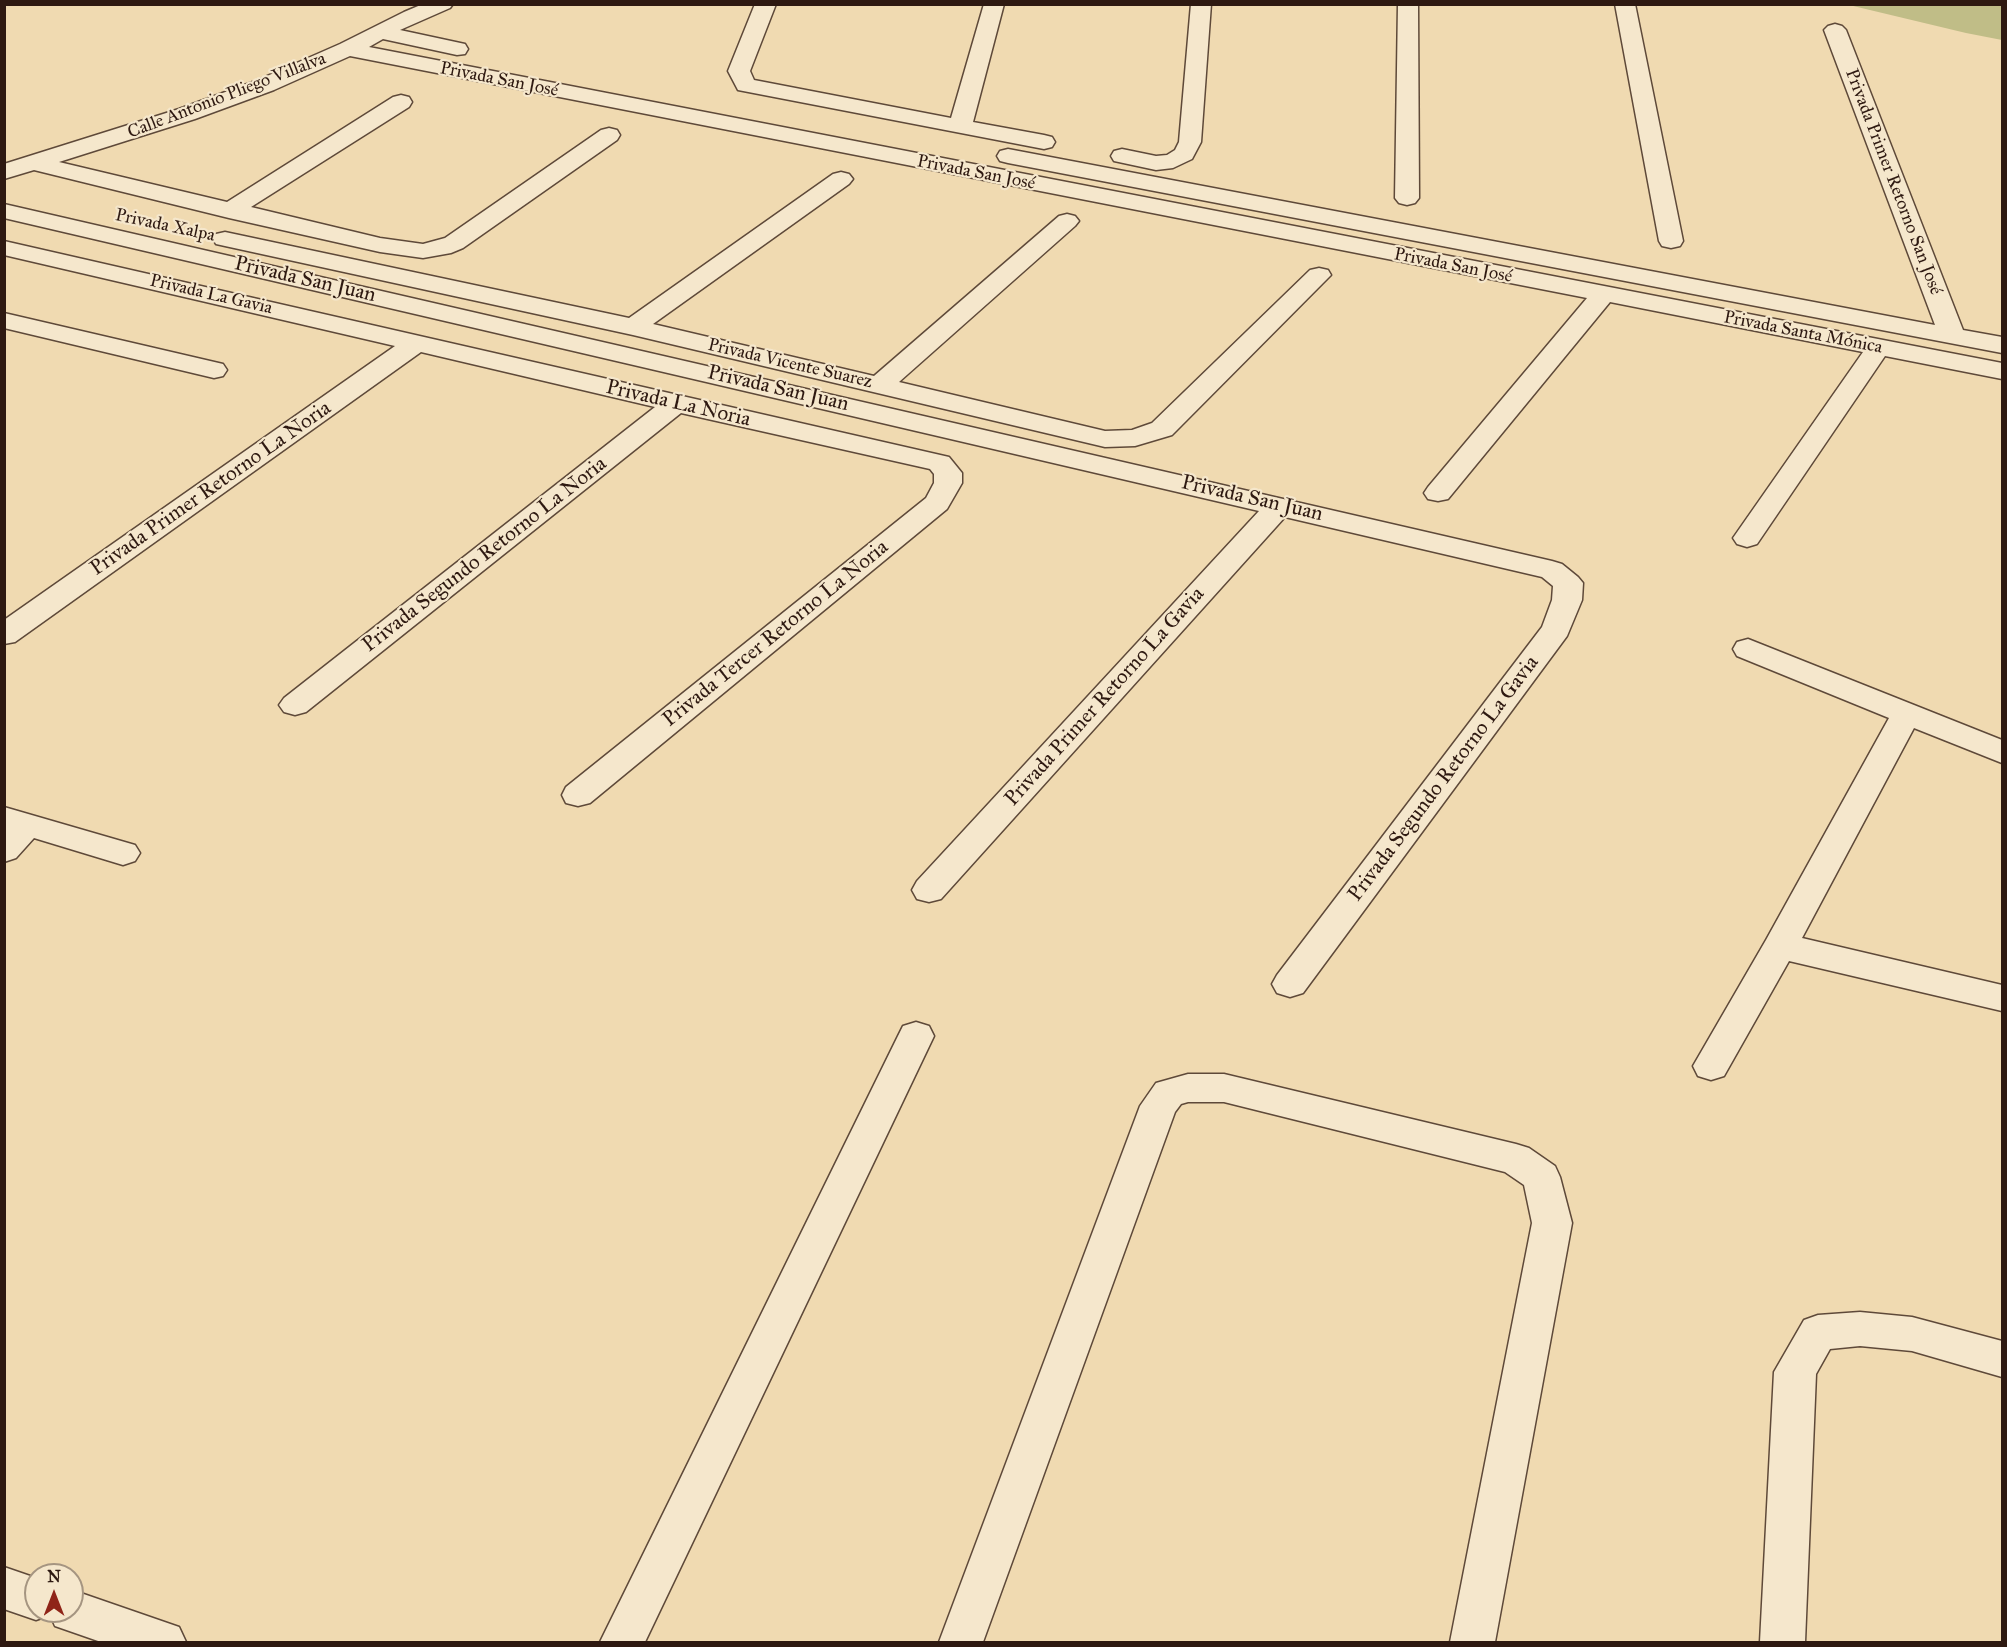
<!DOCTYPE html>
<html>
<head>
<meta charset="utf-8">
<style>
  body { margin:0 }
  #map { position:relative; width:2007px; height:1647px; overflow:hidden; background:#f0dab1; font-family:"IM FELL Great Primer",serif }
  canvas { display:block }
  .frame { position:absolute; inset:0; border:6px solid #2e1911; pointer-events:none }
  .north { position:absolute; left:24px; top:1563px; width:60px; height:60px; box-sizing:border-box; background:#f5e7cc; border:2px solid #a59581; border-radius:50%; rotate:0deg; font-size:16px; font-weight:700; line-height:24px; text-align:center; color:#2e1911 }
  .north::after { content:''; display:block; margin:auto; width:21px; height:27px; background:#8f2418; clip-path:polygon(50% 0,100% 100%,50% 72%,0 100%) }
</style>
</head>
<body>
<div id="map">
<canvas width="2007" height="1647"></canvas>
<div class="frame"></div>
<div class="north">N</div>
</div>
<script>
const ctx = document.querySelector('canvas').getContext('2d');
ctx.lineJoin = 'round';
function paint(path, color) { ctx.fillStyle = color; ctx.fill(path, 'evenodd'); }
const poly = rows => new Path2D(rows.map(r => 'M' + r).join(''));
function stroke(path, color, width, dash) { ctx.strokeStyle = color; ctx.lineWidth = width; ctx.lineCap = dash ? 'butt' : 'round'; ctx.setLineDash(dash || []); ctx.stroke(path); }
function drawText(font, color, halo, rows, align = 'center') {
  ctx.font = font + ' "IM FELL Great Primer",serif'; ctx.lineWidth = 4.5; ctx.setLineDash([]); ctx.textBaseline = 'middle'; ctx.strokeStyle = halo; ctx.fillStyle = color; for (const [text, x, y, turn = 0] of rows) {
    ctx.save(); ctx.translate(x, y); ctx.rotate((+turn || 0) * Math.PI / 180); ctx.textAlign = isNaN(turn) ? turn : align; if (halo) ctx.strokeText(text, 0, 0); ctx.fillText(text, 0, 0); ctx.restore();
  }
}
paint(poly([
  [1849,5,2002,5,2002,40,1966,33]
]), '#c0bd87');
const minor = poly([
  [423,4,453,4,450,8,400,30,465,44,468,49,465,54,457,55,383,39,369,47,2002,363,2002,379,1885,356,1757,544,1747,547,1737,544,1733,538,1863,352,1610,302,1448,499,1438,501,1428,499,1424,493,1428,487,1587,298,350,56,274,90,195,119,59,162,227,202,393,97,401,95,409,97,412,102,409,107,251,207,380,238,423,244,445,238,601,130,609,128,617,130,620,135,617,140,463,248,451,253,423,258,380,252,229,218,34,170,4,179,4,164,179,109,258,80,340,44,404,12,423,4],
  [755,4,776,4,750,71,754,80,951,118,984,4,1004,4,973,122,1044,135,1052,137,1055,142,1052,147,1044,149,738,90,728,71,755,4],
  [1191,4,1211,4,1201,142,1192,159,1173,168,1156,170,1114,161,1111,156,1114,151,1122,149,1156,156,1167,155,1175,150,1179,142,1191,4],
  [1398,4,1418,4,1419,198,1415,203,1407,205,1399,203,1395,198,1398,4],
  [1615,4,1635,4,1683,241,1680,246,1671,248,1662,246,1659,241,1615,4],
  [1835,24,1842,26,1846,30,1963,330,2002,337,2002,353,1008,163,1000,161,997,156,1000,151,1008,149,1935,325,1824,30,1828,26,1835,24],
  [841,172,849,174,853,179,849,184,653,324,874,376,1059,216,1067,214,1075,216,1079,221,1075,226,899,382,1105,431,1132,430,1152,423,1310,270,1319,268,1328,270,1331,275,1172,435,1135,446,1105,447,633,335,225,246,216,244,213,239,216,234,225,232,629,318,833,174,841,172],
  [4,204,1552,561,1562,564,1578,577,1583,583,1582,600,1567,636,1303,993,1290,997,1277,993,1272,984,1277,975,1542,627,1552,600,1553,586,1542,577,1285,517,941,899,929,902,917,899,912,890,917,881,1259,511,4,218,4,204],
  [4,241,949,457,962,473,962,483,947,509,590,803,578,806,566,803,562,795,566,787,926,498,934,483,934,474,930,469,681,413,306,712,295,715,284,712,279,705,284,698,655,407,421,352,15,642,4,644,4,620,395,346,4,255,4,241],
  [4,313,223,364,227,370,223,376,214,378,4,328,4,313],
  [1748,639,2002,740,2002,763,1914,728,1802,938,2002,985,2002,1011,1789,961,1724,1076,1711,1080,1698,1076,1693,1066,1766,940,1889,718,1737,656,1733,649,1737,642,1748,639],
  [4,807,135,845,140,853,135,861,123,865,34,838,16,858,4,862,4,807],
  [916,1022,929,1026,934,1036,645,1642,600,1642,898,1036,903,1026,916,1022],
  [1188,1074,1224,1074,1516,1144,1529,1148,1555,1166,1560,1177,1572,1223,1495,1642,1450,1642,1532,1223,1524,1185,1505,1172,1224,1102,1188,1102,1181,1104,1175,1112,983,1642,939,1642,1140,1106,1156,1083,1188,1074],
  [1860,1312,1912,1317,2002,1341,2002,1377,1912,1351,1860,1346,1830,1349,1816,1374,1805,1642,1760,1642,1774,1372,1804,1320,1818,1315,1860,1312],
  [4,1567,36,1578,36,1611,72,1611,72,1590,179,1627,186,1642,101,1642,55,1626,50,1615,36,1620,4,1609,4,1567]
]);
stroke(minor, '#5e4939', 3);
paint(minor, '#f5e7cc');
drawText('18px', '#2e1911', '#f5e7cc', [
  ["Privada San José",499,80,11],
  ["Calle Antonio Pliego Villalva",227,96,-21],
  ["Privada San José",976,173,11],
  ["Privada Primer Retorno San José",1893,182,69],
  ["Privada Xalpa",165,226,12],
  ["Privada San José",1453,266,11],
  ["Privada La Gavia",211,295,13],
  ["Privada Santa Mónica",1803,333,11],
  ["Privada Vicente Suarez",790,364,13]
]);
drawText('21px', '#2e1911', '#f5e7cc', [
  ["Privada San Juan",305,280,13],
  ["Privada San Juan",778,389,13],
  ["Privada La Noria",678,404,13],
  ["Privada Primer Retorno La Noria",211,489,-35],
  ["Privada San Juan",1252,499,13],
  ["Privada Segundo Retorno La Noria",485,555,-38],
  ["Privada Tercer Retorno La Noria",776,634,-39],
  ["Privada Primer Retorno La Gavia",1105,697,-48],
  ["Privada Segundo Retorno La Gavia",1444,779,-53]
]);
</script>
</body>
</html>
